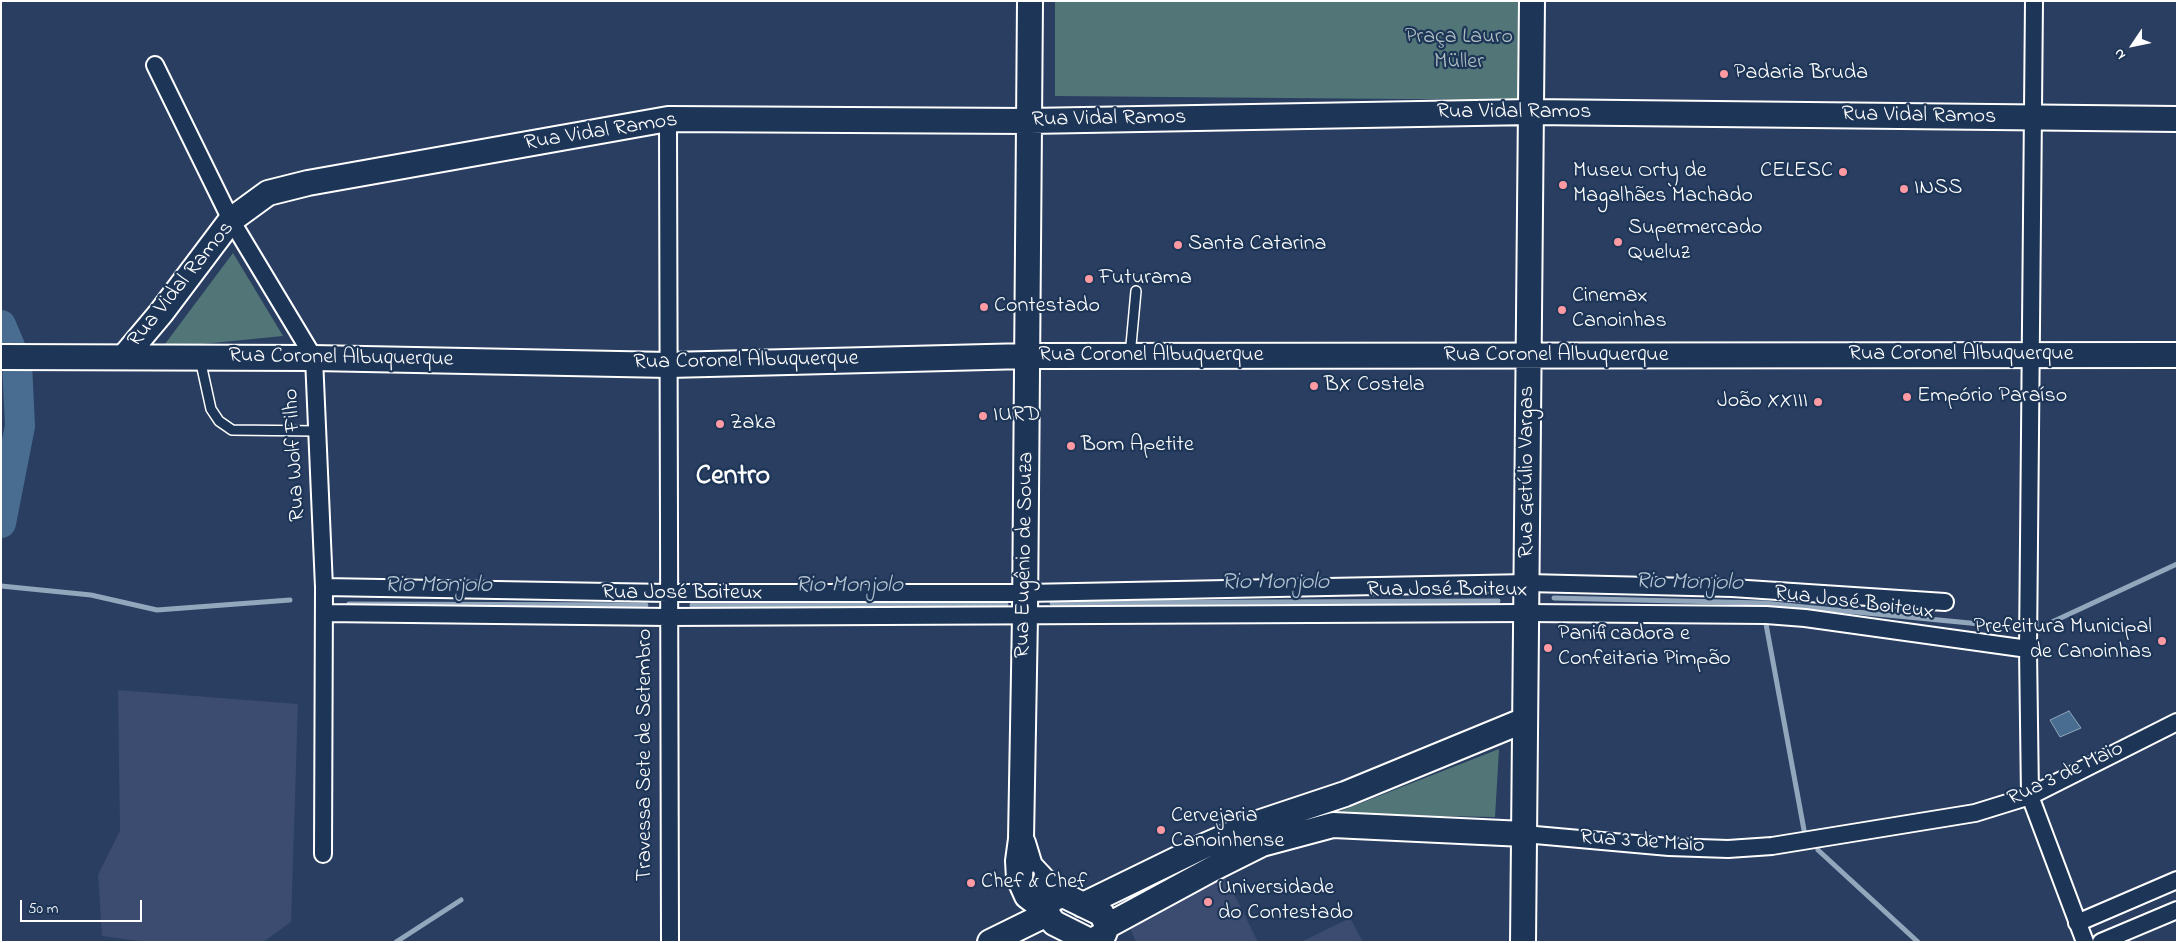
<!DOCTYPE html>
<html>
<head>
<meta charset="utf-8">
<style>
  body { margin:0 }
  #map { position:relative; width:2178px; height:943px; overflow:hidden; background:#293e61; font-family:"Indie Flower",sans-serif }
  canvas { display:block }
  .frame { position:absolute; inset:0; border:2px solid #fff; pointer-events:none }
  .north { position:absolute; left:2108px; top:20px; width:50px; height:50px; -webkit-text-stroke:4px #1d3557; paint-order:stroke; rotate:236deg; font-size:14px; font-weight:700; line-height:20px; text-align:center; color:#fff }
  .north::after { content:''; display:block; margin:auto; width:18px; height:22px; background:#fff; clip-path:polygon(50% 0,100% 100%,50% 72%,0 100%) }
  .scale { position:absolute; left:20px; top:900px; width:122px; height:22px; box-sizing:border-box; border:2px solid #fff; border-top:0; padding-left:6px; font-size:15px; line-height:18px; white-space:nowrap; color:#fff; -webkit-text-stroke:4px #1d3557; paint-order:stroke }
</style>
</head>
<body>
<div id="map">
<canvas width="2178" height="943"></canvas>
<div class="frame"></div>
<div class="north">N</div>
<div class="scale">50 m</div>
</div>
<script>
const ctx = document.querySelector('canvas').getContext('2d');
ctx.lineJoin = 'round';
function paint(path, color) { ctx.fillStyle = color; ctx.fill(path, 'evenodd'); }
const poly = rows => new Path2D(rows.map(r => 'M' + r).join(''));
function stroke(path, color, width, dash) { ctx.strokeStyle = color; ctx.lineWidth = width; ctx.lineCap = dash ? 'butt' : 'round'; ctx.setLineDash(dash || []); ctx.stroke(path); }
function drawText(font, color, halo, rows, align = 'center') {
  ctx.font = font + ' "Indie Flower",sans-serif'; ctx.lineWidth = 4.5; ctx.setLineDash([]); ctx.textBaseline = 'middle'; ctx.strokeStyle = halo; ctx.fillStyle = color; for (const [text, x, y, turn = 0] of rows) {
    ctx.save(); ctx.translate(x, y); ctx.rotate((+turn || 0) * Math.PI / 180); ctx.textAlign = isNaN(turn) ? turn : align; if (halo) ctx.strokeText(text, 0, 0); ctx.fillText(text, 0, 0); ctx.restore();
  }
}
paint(poly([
  [118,690,298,704,291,922,263,942,147,942,102,936,98,875,120,831],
  [1225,876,1258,942,1136,942,1130,928],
  [1350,918,1363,942,1301,942]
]), '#3c4c70');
paint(poly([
  [1055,1,1520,1,1520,100,1055,96],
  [233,253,283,336,162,348],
  [1499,749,1495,817,1333,814]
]), '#527678');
const water = poly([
  [2069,711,2081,728,2060,737,2050,720,2069,711]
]);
paint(water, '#496d90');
stroke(water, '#92a7bc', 1);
stroke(poly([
  [1,586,91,595,157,610,290,600],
  [1554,598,1763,603,2011,627],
  [1052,603,1498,601],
  [349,604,646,605],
  [692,605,1006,605],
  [2052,622,2177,564],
  [1766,624,1804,830],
  [1818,850,1918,942],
  [396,942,461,900]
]), '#92a7bc', 5);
stroke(poly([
  [1,325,17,363,20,426,1,523]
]), '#496d90', 30);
const lane = poly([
  [1130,356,1136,291],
  [200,359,211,409,219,421,232,430,317,431]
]);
const street = poly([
  [2034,1,2028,649,2030,796,2085,942],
  [155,65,231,220,314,358,324,587,323,854],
  [668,119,670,942],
  [324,587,668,593,1026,593,1528,583,1732,588,1945,602],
  [324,613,668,617,1527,613,1766,615,1805,618,2028,649],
  [1524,834,1669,847,1728,849,1772,846,1975,813,2030,796,2177,722],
  [2077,923,2177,880],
  [2101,942,2177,910]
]);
const secondary = poly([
  [1030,1,1025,616,1021,839,1018,861,1019,878,1027,896,1047,911],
  [1,357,314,358,669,365,1027,356,2177,355],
  [124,357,161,313,231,220,268,193,308,183,668,119,1029,121,1531,112,2177,119],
  [1023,843,1030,866,1044,881,1063,895],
  [1063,895,1102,914,1107,926,1104,934,1094,940,1088,940,1054,923,1047,914,1048,905,1052,899,1063,895],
  [1083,905,1204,846,1255,824,1345,794,1525,720],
  [1107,926,1212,869,1262,844,1333,825,1524,834],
  [990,942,1047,914],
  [1523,942,1532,1]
]);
stroke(lane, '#fff', 12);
stroke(street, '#fff', 20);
stroke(secondary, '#fff', 28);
stroke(lane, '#1d3557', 9);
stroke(street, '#1d3557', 16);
stroke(secondary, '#1d3557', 24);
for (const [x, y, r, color] of [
  [1724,74,5,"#ff9aa2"],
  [1843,172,5,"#ff9aa2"],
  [1563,185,5,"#ff9aa2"],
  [1904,189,5,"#ff9aa2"],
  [1618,242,5,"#ff9aa2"],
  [1178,245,5,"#ff9aa2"],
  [1089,279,5,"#ff9aa2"],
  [984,307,5,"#ff9aa2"],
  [1562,310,5,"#ff9aa2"],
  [1314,386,5,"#ff9aa2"],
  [1907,397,5,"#ff9aa2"],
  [1818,402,5,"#ff9aa2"],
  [983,416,5,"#ff9aa2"],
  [720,424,5,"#ff9aa2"],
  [1071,446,5,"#ff9aa2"],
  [2162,641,5,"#ff9aa2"],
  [1548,648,5,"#ff9aa2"],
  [1161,830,5,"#ff9aa2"],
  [971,883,5,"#ff9aa2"],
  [1208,902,5,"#ff9aa2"]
]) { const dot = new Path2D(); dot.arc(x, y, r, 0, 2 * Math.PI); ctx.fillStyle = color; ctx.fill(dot); stroke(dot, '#1d3557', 2); }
drawText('22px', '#b1c1c2', '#1d3557', [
  ["Praça Lauro",1459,38],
  ["Müller",1459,63]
]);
drawText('22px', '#fff', '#1d3557', [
  ["Padaria Bruda",1734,74],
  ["Museu Orty de",1573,172],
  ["Magalhães Machado",1573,197],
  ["CELESC",1833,172,"right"],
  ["INSS",1914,189],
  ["Supermercado",1628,229],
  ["Queluz",1628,254],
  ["Santa Catarina",1188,245],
  ["Futurama",1099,279],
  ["Cinemax",1572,297],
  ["Canoinhas",1572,322],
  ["Contestado",994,307],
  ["BX Costela",1324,386],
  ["Empório Paraíso",1917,397],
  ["João XXIII",1808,402,"right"],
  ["IURD",993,416],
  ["Zaka",730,424],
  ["Bom Apetite",1081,446],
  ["Prefeitura Municipal",2152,628,"right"],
  ["de Canoinhas",2152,653,"right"],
  ["Panificadora e",1558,635],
  ["Confeitaria Pimpão",1558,660],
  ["Cervejaria",1171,817],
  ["Canoinhense",1171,842],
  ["Chef & Chef",981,883],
  ["Universidade",1218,889],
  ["do Contestado",1218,914]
], 'left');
drawText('22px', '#fff', '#1d3557', [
  ["Rua Vidal Ramos",1514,113],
  ["Rua Vidal Ramos",1919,117,1],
  ["Rua Vidal Ramos",1109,120,-1],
  ["Rua Vidal Ramos",601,133,-9],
  ["Rua Vidal Ramos",182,285,-51],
  ["Rua Coronel Albuquerque",1961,355],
  ["Rua Coronel Albuquerque",1151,356],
  ["Rua Coronel Albuquerque",1556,356],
  ["Rua Coronel Albuquerque",341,359,1],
  ["Rua Coronel Albuquerque",746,362,-1],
  ["Rua Wolf Filho",296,455,-93],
  ["Rua Getúlio Vargas",1528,472,-90],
  ["Rua Eugênio de Souza",1026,555,-89],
  ["Rua José Boiteux",1447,591],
  ["Rua José Boiteux",682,594],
  ["Rua José Boiteux",1854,604,7],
  ["Travessa Sete de Setembro",646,755,-90],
  ["Rua 3 de Maio",2066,775,-25],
  ["Rua 3 de Maio",1642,843,4]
]);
drawText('italic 24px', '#b6c5d3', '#1d3557', [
  ["Rio Monjolo",1275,584],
  ["Rio Monjolo",1689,584,1],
  ["Rio Monjolo",438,587],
  ["Rio Monjolo",849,587]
]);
drawText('bold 28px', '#fff', '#1d3557', [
  ["Centro",733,478]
]);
</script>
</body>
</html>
